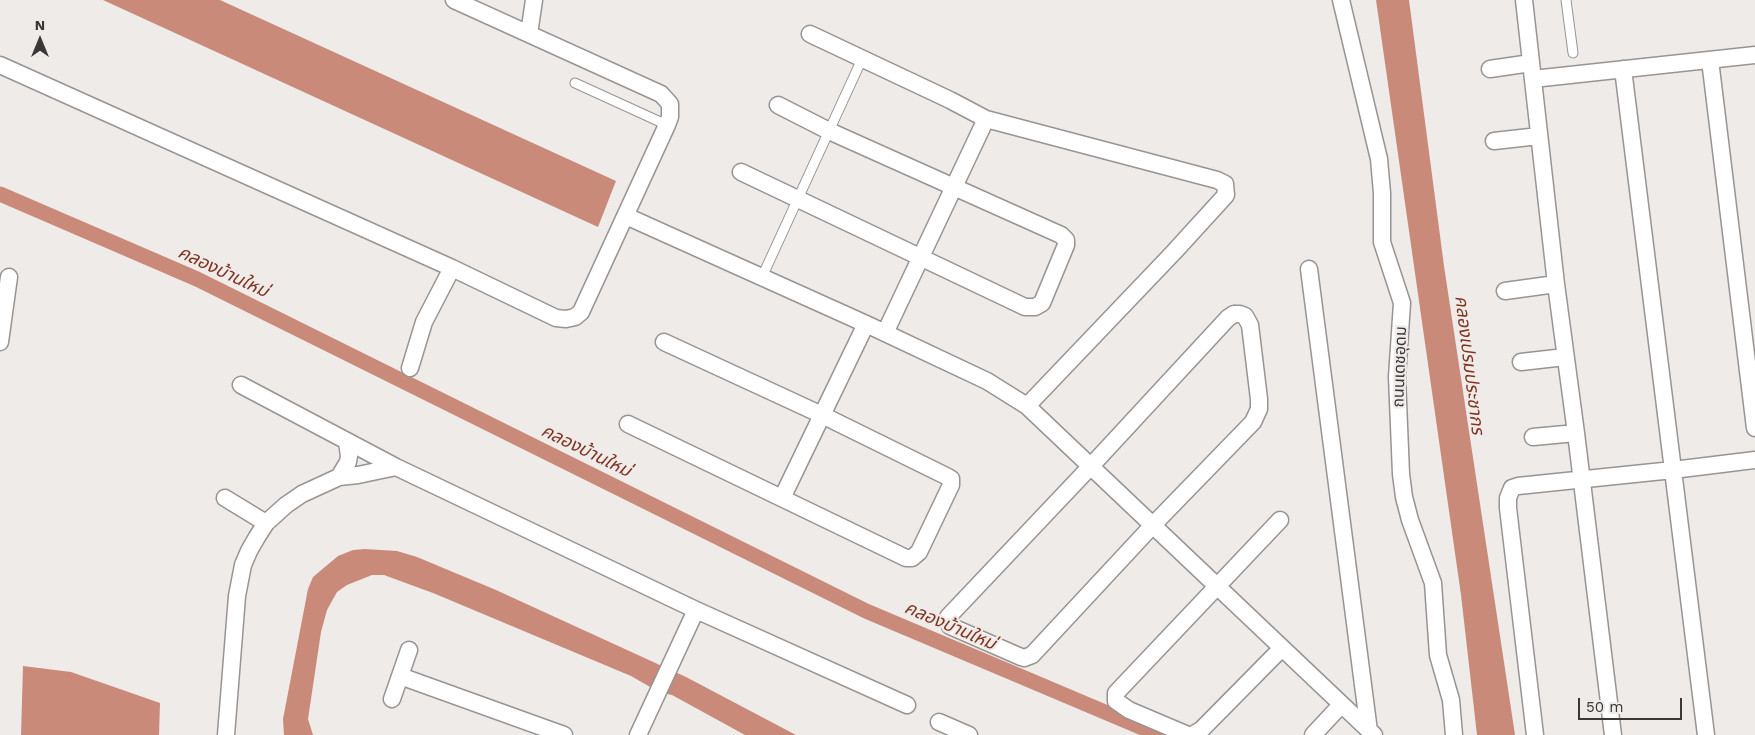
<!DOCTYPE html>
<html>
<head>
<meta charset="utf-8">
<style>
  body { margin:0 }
  #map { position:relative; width:1755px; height:735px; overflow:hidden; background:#efebe9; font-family:"Work Sans",sans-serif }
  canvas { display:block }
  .north { position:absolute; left:15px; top:15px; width:50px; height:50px; -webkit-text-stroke:4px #efebe9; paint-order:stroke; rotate:0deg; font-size:14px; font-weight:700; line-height:20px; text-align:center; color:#393737 }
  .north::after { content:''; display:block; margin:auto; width:18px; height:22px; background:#393737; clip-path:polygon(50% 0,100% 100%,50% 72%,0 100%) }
  .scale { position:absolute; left:1578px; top:698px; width:104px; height:22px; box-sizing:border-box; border:2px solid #393737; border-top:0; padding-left:6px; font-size:15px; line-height:18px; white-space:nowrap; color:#393737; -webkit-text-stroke:4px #efebe9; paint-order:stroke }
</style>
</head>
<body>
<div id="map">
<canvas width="1755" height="735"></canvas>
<div class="north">N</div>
<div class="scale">50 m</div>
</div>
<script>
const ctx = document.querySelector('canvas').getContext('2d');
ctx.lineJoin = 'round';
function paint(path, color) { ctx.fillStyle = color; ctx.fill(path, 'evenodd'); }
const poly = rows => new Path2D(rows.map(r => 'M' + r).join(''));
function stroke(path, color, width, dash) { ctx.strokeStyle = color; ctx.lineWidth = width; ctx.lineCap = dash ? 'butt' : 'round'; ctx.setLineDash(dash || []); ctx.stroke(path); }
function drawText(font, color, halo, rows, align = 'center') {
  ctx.font = font + ' "Work Sans","Noto Sans Thai",sans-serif'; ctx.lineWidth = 4.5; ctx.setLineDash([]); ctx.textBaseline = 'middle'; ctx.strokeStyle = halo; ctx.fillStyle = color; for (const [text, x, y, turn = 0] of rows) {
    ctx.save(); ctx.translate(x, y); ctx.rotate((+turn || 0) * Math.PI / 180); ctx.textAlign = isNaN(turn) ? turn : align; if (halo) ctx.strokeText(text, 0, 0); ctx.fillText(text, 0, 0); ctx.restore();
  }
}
paint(poly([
  [103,0,220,0,616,181,598,227],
  [1376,0,1409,0,1444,266,1515,735,1477,735,1461,595],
  [365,549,397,551,417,557,496,590,686,677,796,735,745,735,672,695,659,692,631,676,433,593,384,575,372,575,347,585,337,592,327,610,321,632,308,719,313,735,284,735,283,719,308,589,313,577,338,556,353,550],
  [23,666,71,672,160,703,159,735,21,735]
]), '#c98a79');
stroke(poly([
  [0,194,197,279,866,611,1159,735]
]), '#c98a79', 15);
const lane = poly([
  [1566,0,1573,53],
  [575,83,667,125],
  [762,277,862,59]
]);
const street = poly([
  [1341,0,1379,159,1382,193,1382,242,1402,303,1397,377,1401,474,1404,497,1410,520,1433,583,1438,655,1451,700,1454,735],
  [1524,0,1556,284,1576,433,1613,735],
  [529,34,534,0],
  [810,34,950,100,986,119,1217,180,1225,184,1226,195,1174,252,1027,406],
  [1710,60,1755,428],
  [0,65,452,268,556,318,566,319,575,317,581,312,667,125,670,117,670,104,661,94,454,0],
  [1490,69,1531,63],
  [1623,69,1706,735],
  [1533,79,1755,55],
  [1494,141,1539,136],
  [741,172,1025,307,1035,307,1042,303,1066,245,1066,240,1061,235,829,131,778,105],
  [626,216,866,324,987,381,1027,406,1374,735],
  [1309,269,1369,731],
  [1505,291,1556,284],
  [1234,314,1240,314,1245,316,1250,325,1259,399,1259,409,1253,422,1153,525,1032,655,1024,658,1021,657,950,626,948,617,1091,466,1228,318,1234,314],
  [885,333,986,119],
  [0,342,9,277],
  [1521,362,1565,357],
  [410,368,424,322,452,268],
  [241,385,396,467,696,610,907,705],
  [628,424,906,558,912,558,919,552,951,485,951,479,948,477,822,415,664,342],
  [1533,437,1576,433],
  [339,477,348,462,349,456,347,442],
  [225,498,266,523],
  [782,498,866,324],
  [400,676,564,735],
  [392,699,409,650],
  [939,722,969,735],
  [226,735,237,596,243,565,249,551,257,537,266,523,286,505,302,494,339,477,358,475,396,467],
  [638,735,696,610],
  [1188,735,1129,710,1116,701,1116,693,1280,520],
  [1192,735,1201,730,1282,648],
  [1313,735,1341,705],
  [1535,735,1508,508,1508,498,1512,488,1518,486,1673,470,1755,460]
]);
stroke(lane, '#989493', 11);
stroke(street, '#989493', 19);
stroke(lane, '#fff', 9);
stroke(street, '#fff', 16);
drawText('16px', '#393737', '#efebe9', [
  ["ถนนเดชอุดม",1400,367,-88]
]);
drawText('italic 18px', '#803320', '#efebe9', [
  ["คลองบ้านใหม่",223,272,25],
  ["คลองเปรมประชากร",1469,365,83],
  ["คลองบ้านใหม่",586,451,26],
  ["คลองบ้านใหม่",950,626,23]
]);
</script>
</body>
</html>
